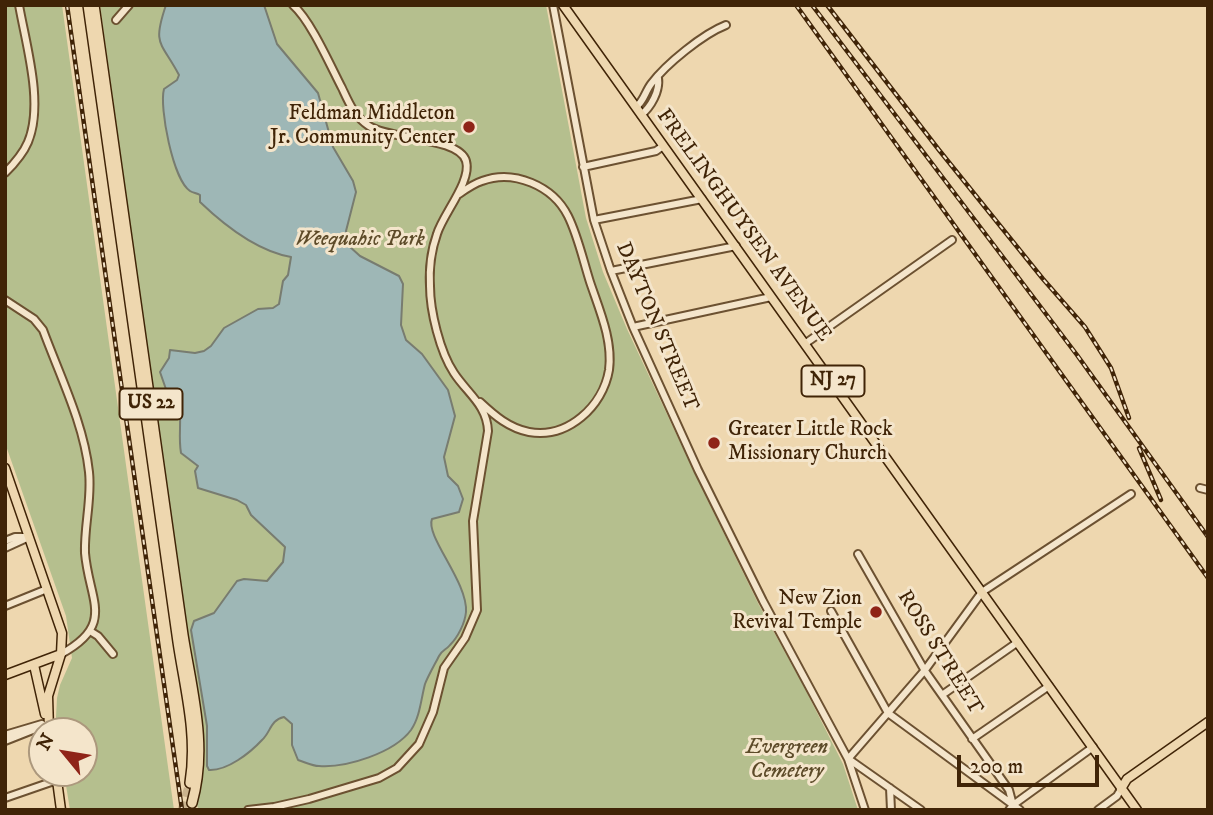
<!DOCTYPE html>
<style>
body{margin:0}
#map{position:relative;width:1213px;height:815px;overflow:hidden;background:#eed7af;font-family:"IM FELL DW Pica",serif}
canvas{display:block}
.frame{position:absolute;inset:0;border:7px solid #402407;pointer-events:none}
.north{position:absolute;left:28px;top:717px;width:70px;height:70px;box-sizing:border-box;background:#f4e5cb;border:2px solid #ac987d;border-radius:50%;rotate:300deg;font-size:19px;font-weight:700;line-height:28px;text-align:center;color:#402407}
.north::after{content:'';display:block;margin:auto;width:24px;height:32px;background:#8f2418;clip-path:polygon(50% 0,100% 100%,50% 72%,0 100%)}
.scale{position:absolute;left:957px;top:755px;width:142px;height:32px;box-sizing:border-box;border:4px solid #402407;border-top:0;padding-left:9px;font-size:21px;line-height:24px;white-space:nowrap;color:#402407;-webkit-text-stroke:5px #f4e5cb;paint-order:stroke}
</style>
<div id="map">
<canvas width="1213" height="815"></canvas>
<div class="frame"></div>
<div class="north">N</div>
<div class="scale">200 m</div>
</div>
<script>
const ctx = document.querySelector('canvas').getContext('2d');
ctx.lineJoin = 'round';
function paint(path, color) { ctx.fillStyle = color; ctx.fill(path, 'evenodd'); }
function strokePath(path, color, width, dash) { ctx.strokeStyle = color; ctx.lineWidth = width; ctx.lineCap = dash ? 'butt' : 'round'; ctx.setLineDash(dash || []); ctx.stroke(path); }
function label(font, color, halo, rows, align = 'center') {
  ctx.font = font + ' "IM FELL DW Pica",serif'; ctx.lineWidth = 6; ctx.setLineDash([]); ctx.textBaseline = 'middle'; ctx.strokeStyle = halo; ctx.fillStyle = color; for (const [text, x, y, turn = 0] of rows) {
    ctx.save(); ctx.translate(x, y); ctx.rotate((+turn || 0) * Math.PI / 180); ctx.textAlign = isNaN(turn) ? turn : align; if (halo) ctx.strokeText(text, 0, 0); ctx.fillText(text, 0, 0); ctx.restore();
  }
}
paint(new Path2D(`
 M5,5H62L174,810H70L64,773H84V731H58L56,717L57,698L60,685L72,658L66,616L5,443Z
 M100,5H546L586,218L603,272L627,329L703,491L759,605L802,683L843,764L858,810H200L196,805L203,758L204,741L187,638Z`), '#b5bf8e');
const water = new Path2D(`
 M166,5H264L277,44L318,93L333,147L353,181L356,192L346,231L349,246L360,256L399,276L403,284L401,325L406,340L422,354L448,390L455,416L444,457L448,476L458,486L463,499L459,512L432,519C425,536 468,582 466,612C465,623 458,637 450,645C446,650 442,650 439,656C435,664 428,676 425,684C421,699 420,717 411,730C394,753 346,768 319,766C312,766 305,762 298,760L292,745V724L284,717C270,720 271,732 262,740C250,753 227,771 209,770L207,766V726L191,630L194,621L214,613L237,581L244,579L267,581L283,562L285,547L251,515L246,505L237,500L198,488L195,471L198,466L181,453C178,436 182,421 179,405L168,395L160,372L169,358L170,350L195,353L204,351L211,346L224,328L258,309L273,308L279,304L283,281L288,275L291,257C257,251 224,225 200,202V195C197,193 193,193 190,191C173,180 159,107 164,89L177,80L179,75C161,41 152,46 166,5Z`);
paint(water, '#9eb7b6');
strokePath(water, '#787c70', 2);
strokePath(new Path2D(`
 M182,810L190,783`), '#cbb38d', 9, [9, 4.5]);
const minor = new Path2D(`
 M553,5L594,220L611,271L633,327L698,470L763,601L848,759L865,810
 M116,20L129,5
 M636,107C644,101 645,92 651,84C666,64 703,34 726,25
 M641,115C651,107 660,91 658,78
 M583,167L656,151L663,146
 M5,173C14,164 23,154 28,142C44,104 26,45 19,5
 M459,194C466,189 473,184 482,181C514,169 553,186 568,216C578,236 583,260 590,282C599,309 613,340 609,370C603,406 568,439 529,432C509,428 495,416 480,402
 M594,220L702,199
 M611,271L736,246
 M5,300L34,319L43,330C60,376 84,424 89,472C92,499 84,526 85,553C89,601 116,624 61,654
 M633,327L771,297
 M806,343L952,240
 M1200,488L1208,490
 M5,541L15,537H29L5,548
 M858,554L925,671L1009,790L1013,805
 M5,606L47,589
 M831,611L888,713L1020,810
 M90,631L98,636L113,654
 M942,695L1018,642
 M5,735L42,724
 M972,739L1049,686
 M5,741L48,724
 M848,759L925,670L982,592L1131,494
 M850,760L921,810
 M890,788L891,810
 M5,798L57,780
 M248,810L274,807L309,799L379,778L397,768L419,744L433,712L444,668L465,638L477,610L473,521L488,431C487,405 467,393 454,373C440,352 430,311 430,286C429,269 431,251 437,234C443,214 472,181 466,161C459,137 390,140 369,126C354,116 349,103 342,88C330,65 311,21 293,5
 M1009,810L1013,805L1093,747
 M1098,810L1117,796L1121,789`);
const major = new Path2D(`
 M563,5L1137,810
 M5,468L62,633L61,654L48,696L49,731
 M34,665L45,714
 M5,675L61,654
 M56,773L61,810
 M1121,789L1127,779L1208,722`);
const highway = new Path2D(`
 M88,5L178,642C185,689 198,735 190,783
 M94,5L183,635C192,692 208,746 192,803`);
strokePath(minor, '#6c5131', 10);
strokePath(major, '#402407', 11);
strokePath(highway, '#402407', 12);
strokePath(minor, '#f4e5cb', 6);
strokePath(major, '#eed7af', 8);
strokePath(highway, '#eed7af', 9);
const rail = new Path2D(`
 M67,5L182,810
 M796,5L1208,578
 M812,5L1077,355L1208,537
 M827,5L939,150L1043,279L1085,327L1111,368L1129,418
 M1139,448L1161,500`);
strokePath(rail, '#402407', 4.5);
strokePath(rail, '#f4e5cb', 2, [5]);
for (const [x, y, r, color] of [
 [469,127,7,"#8f2418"],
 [714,443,7,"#8f2418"],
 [876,612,7,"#8f2418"]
]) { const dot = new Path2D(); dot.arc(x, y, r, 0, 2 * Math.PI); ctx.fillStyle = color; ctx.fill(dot); strokePath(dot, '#f4e5cb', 2.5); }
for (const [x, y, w] of [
 [833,381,63],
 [151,404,63]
]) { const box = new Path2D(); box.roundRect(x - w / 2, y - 15.5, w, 31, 5); ctx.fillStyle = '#f4e5cb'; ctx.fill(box); strokePath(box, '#402407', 2); }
label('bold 19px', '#402407', null, [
 ["NJ 27",833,381],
 ["US 22",151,404]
]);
label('21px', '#402407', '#f4e5cb', [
 ["Feldman Middleton",455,115],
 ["Jr. Community Center",455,139],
 ["Greater Little Rock",728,431,"left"],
 ["Missionary Church",728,455,"left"],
 ["New Zion",862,600],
 ["Revival Temple",862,624]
], 'right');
label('21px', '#402407', '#f4e5cb', [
 ["FRELINGHUYSEN AVENUE",743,226,54],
 ["DAYTON STREET",656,327,67],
 ["ROSS STREET",939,653,58]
]);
label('italic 21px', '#5d4b29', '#f4e5cb', [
 ["Weequahic Park",360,241],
 ["Evergreen",787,749],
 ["Cemetery",787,773]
]);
</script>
